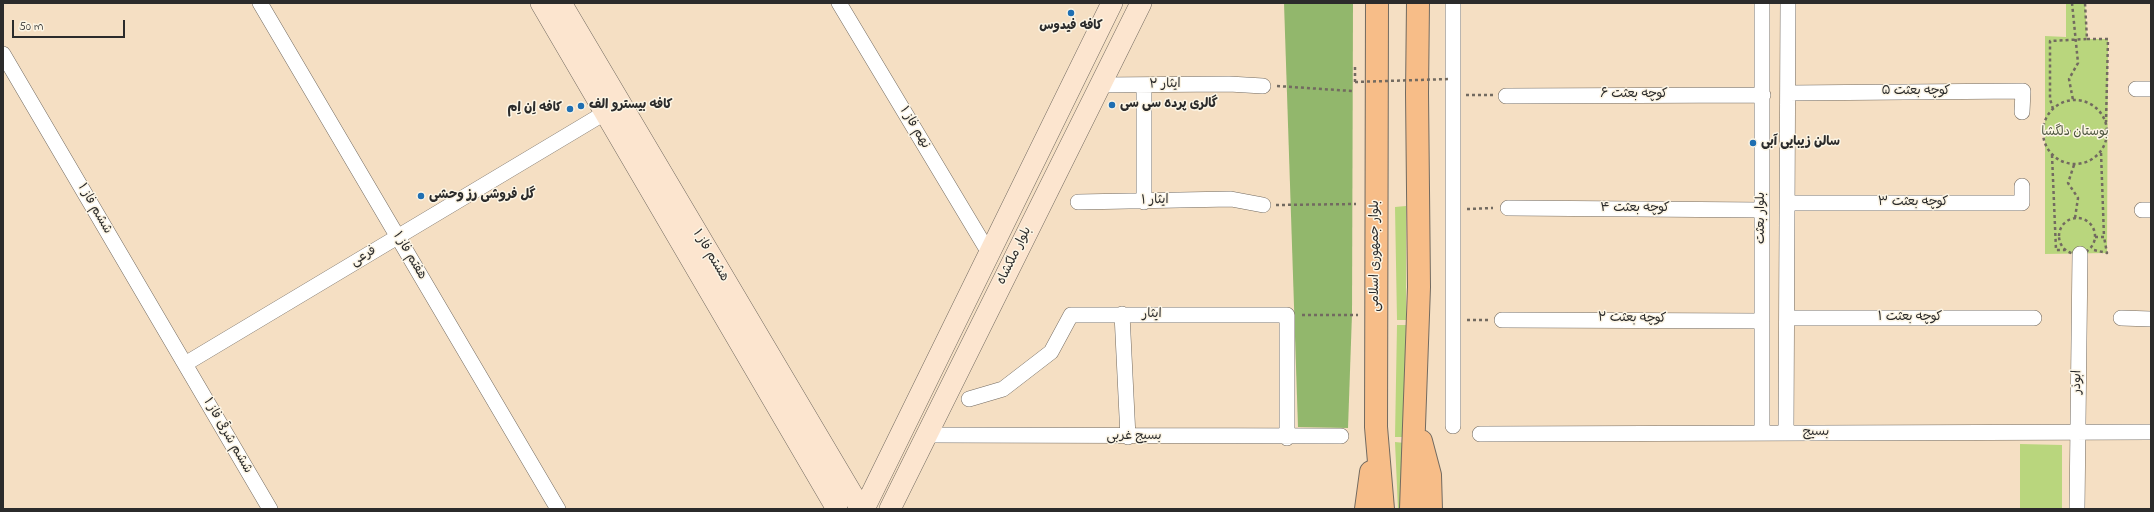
<!DOCTYPE html>
<meta charset="utf-8">
<style>
body{margin:0}
#map{position:relative;width:2154px;height:512px;overflow:hidden;background:#f5dfc3;font-family:"Indie Flower",sans-serif}
canvas{display:block}
.frame{position:absolute;inset:0;border:4px solid #2b2b2b;pointer-events:none}
.scale{position:absolute;left:12px;top:20px;width:113px;height:18px;box-sizing:border-box;border:2px solid #2b2b2b;border-top:0;padding-left:5px;font-size:12px;line-height:14px;white-space:nowrap;color:#2b2b2b;-webkit-text-stroke:3px #fcf5e5;paint-order:stroke}
</style>
<div id="map">
<canvas width="2154" height="512"></canvas>
<div class="frame"></div>
<div class="scale">50 m</div>
</div>
<script>
const ctx = document.querySelector('canvas').getContext('2d');
ctx.lineJoin = 'round';
function paint(path, color) { ctx.fillStyle = color; ctx.fill(path, 'evenodd'); }
function strokePath(path, color, width, dash) { ctx.strokeStyle = color; ctx.lineWidth = width; ctx.lineCap = dash ? 'butt' : 'round'; ctx.setLineDash(dash || []); ctx.stroke(path); }
function label(font, color, halo, rows, align = 'center') {
  ctx.font = font + ' "Indie Flower","Playpen Sans Arabic",sans-serif'; ctx.lineWidth = 3; ctx.setLineDash([]); ctx.textBaseline = 'middle'; ctx.strokeStyle = halo; ctx.fillStyle = color; for (const [text, x, y, turn = 0] of rows) {
    ctx.save(); ctx.translate(x, y); ctx.rotate((+turn || 0) * Math.PI / 180); ctx.textAlign = isNaN(turn) ? turn : align; if (halo) ctx.strokeText(text, 0, 0); ctx.fillText(text, 0, 0); ctx.restore();
  }
}
paint(new Path2D(`
 M2066,3H2085L2087,39H2108L2107,253L2045,254V36L2066,37Z
 M1406,206V320H1397L1395,207Z
 M1397,325H1406L1404,437H1395Z
 M1395,442L1405,443L1403,509H1398Z
 M2020,444L2062,445V509H2020Z`), '#b9d67d');
paint(new Path2D(`
 M1284,3H1353L1352,314L1348,428L1298,427Z`), '#92b76c');
const street = new Path2D(`
 M260,3L558,509
 M839,3L989,253
 M1453,3V426
 M3,54L270,509
 M1100,85L1229,84L1263,86
 M1144,85V202
 M2136,89H2151
 M1788,93L2023,91L2022,112
 M1506,96L1763,95
 M1078,202L1231,199L1263,205
 M1788,203H2022V186
 M1508,208L1762,210
 M2142,210H2151
 M1122,314L1128,437
 M1787,318H2034
 M2121,318L2151,319
 M1502,320L1762,321
 M185,364L613,108
 M969,399L1003,389L1051,352L1071,315H1287V438
 M1762,433V3
 M1786,433L1788,3
 M1480,434L2151,432
 M927,435L1341,436
 M2077,509L2080,254`);
const secondary = new Path2D(`
 M541,3L837,509
 M561,3L861,509
 M864,509L1112,3
 M890,509L1141,3`);
const primary = new Path2D(`
 M1377,3L1376,427L1383,509
 M1421,441L1430,475L1431,509
 M1366,509L1371,472
 M1411,509L1419,287L1417,93L1418,3`);
strokePath(street, '#726a60', 16);
strokePath(secondary, '#726a60', 22);
strokePath(primary, '#726a60', 24);
strokePath(new Path2D(`
 M2072,3L2078,63L2069,79L2073,100
 M2087,39H2108L2106,122
 M1355,82V67
 M1277,86L1352,91
 M1466,95H1493
 M2043 132a32 32 0 1 1 64 0a32 32 0 1 1-64 0Z
 M2053,109L2050,99V41L2087,39L2085,3
 M2044,132L2107,131
 M2052,155L2056,250H2065
 M2074,165L2068,183L2078,198L2075,218
 M1276,205L1356,204
 M1467,209L1493,208
 M2059 236a18 18 0 1 1 36 0a18 18 0 1 1-36 0Z
 M2095,237H2104L2101,152
 M2094,250L2107,253L2104,237
 M1302,315H1358
 M1467,320H1488`), '#726a60', 2.5, [3, 3]);
strokePath(street, '#fff', 15);
strokePath(secondary, '#fce5cf', 21);
strokePath(primary, '#f7bd88', 22);
strokePath(new Path2D(`
 M1355,82L1449,79`), '#726a60', 2.5, [3, 3]);
for (const [x, y, r, color] of [
 [1071,13,4,"#1f6fb2"],
 [1112,105,4,"#1f6fb2"],
 [581,106,4,"#1f6fb2"],
 [570,109,4,"#1f6fb2"],
 [1753,143,4,"#1f6fb2"],
 [421,196,4,"#1f6fb2"]
]) { const dot = new Path2D(); dot.arc(x, y, r, 0, 2 * Math.PI); ctx.fillStyle = color; ctx.fill(dot); strokePath(dot, '#fcf5e5', 1.5); }
label('bold 13px', '#2b2b2b', '#fcf5e5', [
 ["كافه فيدوس",1071,27,"center"],
 ["گالری پرده سی سی",1120,105],
 ["کافه بیسترو الف",589,106],
 ["کافه اِن اِم",562,109,"right"],
 ["سالن زیبایی آبی",1761,143],
 ["گل فروشی رز وحشی",429,196]
], 'left');
label('13px', '#2b2b2b', '#fcf5e5', [
 ["ایثار ۲",1165,85,-1],
 ["کوچه بعثت ۵",1916,92],
 ["کوچه بعثت ۶",1634,95],
 ["نهم فاز ۱",914,128,59],
 ["ایثار ۱",1155,201,-1],
 ["کوچه بعثت ۳",1913,203],
 ["ششم فاز ۱",94,209,60],
 ["کوچه بعثت ۴",1635,209],
 ["بلوار بعثت",1762,218,-90],
 ["هفتم فاز ۱",409,256,59],
 ["هشتم فاز ۱",710,256,59],
 ["بلوار ملکشاه",1015,256,-64],
 ["بلوار جمهوری اسلامی",1376,256,-90],
 ["فرعی",364,257,-31],
 ["ایثار",1152,315],
 ["کوچه بعثت ۱",1910,318],
 ["کوچه بعثت ۲",1632,319,1],
 ["ابوذر",2078,382,-89],
 ["بسیج",1816,433],
 ["ششم شرقی فاز ۱",227,436,60],
 ["بسیج غربی",1134,437]
]);
label('13px', '#4e5640', '#fcf5e5', [
 ["بوستان دلگشا",2075,133]
]);
</script>
